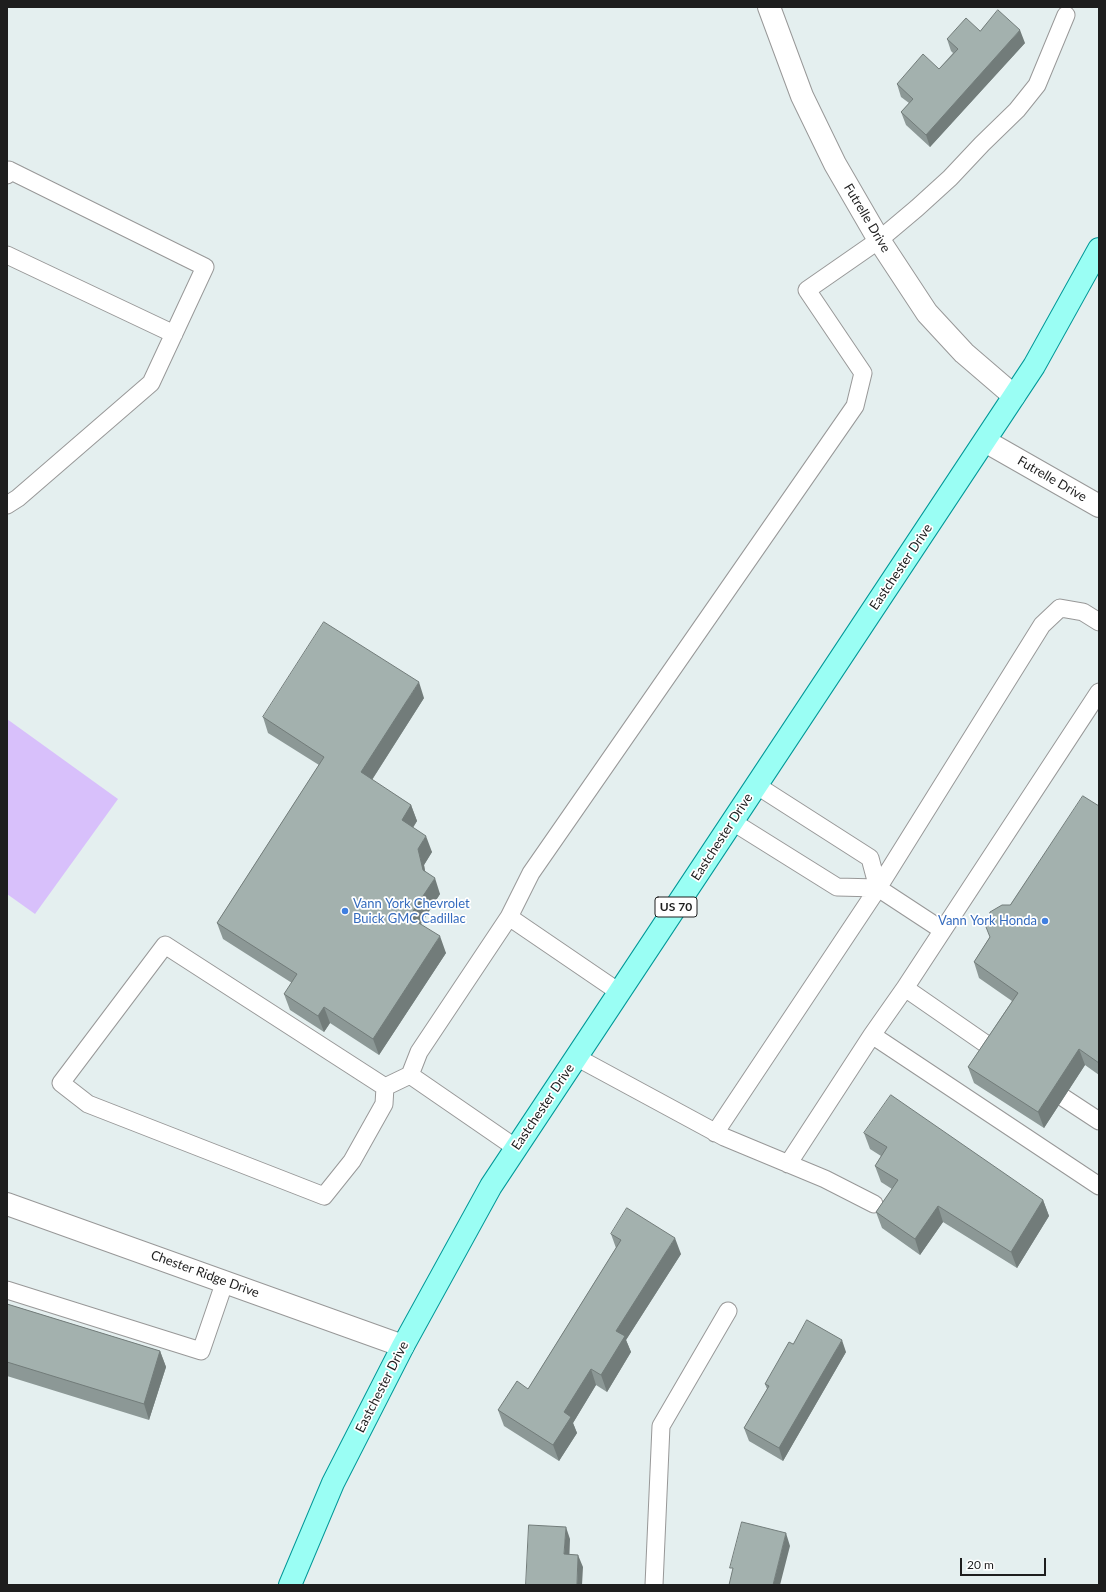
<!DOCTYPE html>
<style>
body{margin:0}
#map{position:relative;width:1106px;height:1592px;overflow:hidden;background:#e4efef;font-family:Lato,sans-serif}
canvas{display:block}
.frame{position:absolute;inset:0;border:8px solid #1e1e1e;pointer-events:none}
.scale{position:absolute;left:960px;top:1558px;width:86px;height:18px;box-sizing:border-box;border:2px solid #1e1e1e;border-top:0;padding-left:5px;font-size:12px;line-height:14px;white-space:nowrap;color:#1e1e1e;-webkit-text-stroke:3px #fff;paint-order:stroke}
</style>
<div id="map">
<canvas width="1106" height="1592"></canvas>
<div class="frame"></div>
<div class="scale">20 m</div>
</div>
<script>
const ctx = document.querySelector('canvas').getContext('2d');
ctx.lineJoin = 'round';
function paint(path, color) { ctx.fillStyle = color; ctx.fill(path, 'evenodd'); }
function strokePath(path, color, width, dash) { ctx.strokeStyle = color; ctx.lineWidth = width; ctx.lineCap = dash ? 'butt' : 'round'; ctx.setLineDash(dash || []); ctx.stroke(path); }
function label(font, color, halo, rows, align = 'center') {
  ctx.font = font + ' Lato,sans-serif'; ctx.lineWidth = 3.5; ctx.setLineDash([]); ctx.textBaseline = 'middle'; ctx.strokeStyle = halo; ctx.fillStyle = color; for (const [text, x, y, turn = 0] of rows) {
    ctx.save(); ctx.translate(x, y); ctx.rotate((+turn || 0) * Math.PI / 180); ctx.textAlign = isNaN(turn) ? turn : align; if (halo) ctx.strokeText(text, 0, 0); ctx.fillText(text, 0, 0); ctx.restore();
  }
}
paint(new Path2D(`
 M7,719L118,799L35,914L7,894Z`), '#d8c0fb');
const lane = new Path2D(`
 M7,175L9,170L205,267L151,383L18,498L7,505
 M7,255L174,334
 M733,822L837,887L878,888L870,858L756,785
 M878,888L942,930
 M509,917L531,873L855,406L863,373L807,290L879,240L917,208L950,178L982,144L1017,110L1037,85L1066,15
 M905,988L996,1051
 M872,1035L1099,1186
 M576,1057L724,1137L825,1179L874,1204
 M385,1087L384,1104L352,1161L324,1196L88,1104L61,1083L165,945L385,1087L410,1075
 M1064,1098L1099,1121
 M715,1133L878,888L1042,625L1060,608L1083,612L1099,622
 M516,1148L410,1075L419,1052L509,917L619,992
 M788,1164L872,1035L905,988L1099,692
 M7,1290L201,1351L225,1281
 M654,1585L661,1426L728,1311`);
const street = new Path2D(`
 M769,7L802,96L835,164L879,240L927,313L964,353L1014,396
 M985,441L1099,506
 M7,1204L403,1346`);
const primary = new Path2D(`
 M290,1585L333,1483L403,1346L491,1186L1034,366L1099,249`);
strokePath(lane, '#989898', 19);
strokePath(street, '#989898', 24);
strokePath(primary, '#009898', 24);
strokePath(lane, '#fff', 17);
strokePath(street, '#fff', 22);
strokePath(primary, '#9afef4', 22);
paint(new Path2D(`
 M980,31L1025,43L930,147L906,125L901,112L909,103L901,97L897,84L939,69L953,53L951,51L947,39Z
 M424,698L372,780L411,805L417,821L413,828L432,852L424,865L425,872L440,894L421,924L446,953L379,1055L330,1023L324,1032L290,1010L284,994L292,983L223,939L217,923L319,765L268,733L263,717Z
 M1099,806V1075L1085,1065L1044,1128L974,1083L968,1067L1012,1001L979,978L974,962L1010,905Z
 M864,1133L1043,1200L1049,1216L1017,1268L943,1222L920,1255L882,1228L876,1212L892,1189L881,1182L875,1166L881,1156L870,1149Z
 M611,1234L681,1254L626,1340L631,1352L607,1392L596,1385L573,1423L577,1433L559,1461L504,1426L498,1410L528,1389L616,1248Z
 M7,1304L160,1351L166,1367L149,1420L7,1376Z
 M793,1344L846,1352L783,1461L749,1441L744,1428L767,1389L765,1384Z`), '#8c9896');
paint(new Path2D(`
 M1020,30L1025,43L930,147L926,135Z
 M419,682L424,698L366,789L361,772Z
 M411,805L417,821L407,836L402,820Z
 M426,836L432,852L424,865L428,886L423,870L418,849Z
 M435,878L440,894L415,933L409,917Z
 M440,936L446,953L379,1055L373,1039Z
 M324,1007L330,1023L324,1032L318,1016Z
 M1079,1049L1085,1065L1044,1128L1038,1112Z
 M1043,1200L1049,1216L1017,1268L1011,1252Z
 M938,1206L943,1222L920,1255L915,1239Z
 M675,1238L681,1254L626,1340L631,1352L607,1392L601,1375L616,1331Z
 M842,1340L846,1352L783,1461L779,1448Z
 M160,1351L166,1367L149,1420L144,1404Z
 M591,1369L596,1385L573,1423L577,1433L559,1461L553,1445L564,1412Z
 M566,1527L570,1539L569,1566L564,1554Z
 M786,1533L790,1546L780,1585H773Z
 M578,1555L583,1567L582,1585H577Z`), '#727c7a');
const building = new Path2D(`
 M998,10L1020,30L926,135L901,112L913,99L897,84L923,54L939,69L958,49L947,39L966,18L980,31Z
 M324,622L419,682L361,772L411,805L402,820L426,836L418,849L423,870L435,878L409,917L440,936L373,1039L324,1007L318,1016L284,994L297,974L217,923L324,757L263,717Z
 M1083,796L1099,806V1063L1079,1049L1038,1112L968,1067L1018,993L974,962L990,937L986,927L990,912L1002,905H1010Z
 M891,1095L1043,1200L1011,1252L938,1206L915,1239L876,1212L898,1180L875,1166L887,1147L864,1133Z
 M627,1208L675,1238L616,1331L625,1336L601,1375L591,1369L564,1412L571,1417L553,1445L498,1410L517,1381L528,1389L621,1240L611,1234Z
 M7,1304L160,1351L144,1404L7,1362Z
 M807,1320L842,1340L779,1448L744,1428L769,1386L765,1384L789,1342L793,1344Z
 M742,1522L786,1533L773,1585H729L733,1568H730Z
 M529,1525L566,1527L564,1554L578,1555L577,1585H526Z`);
paint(building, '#a3b1ae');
strokePath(building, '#727c7a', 1);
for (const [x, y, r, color] of [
 [345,911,4,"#3f7fe0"],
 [1045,921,4,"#3f7fe0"]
]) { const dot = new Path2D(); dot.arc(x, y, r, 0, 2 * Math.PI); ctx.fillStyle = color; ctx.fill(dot); strokePath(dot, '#fff', 1.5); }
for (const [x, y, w] of [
 [676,907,42]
]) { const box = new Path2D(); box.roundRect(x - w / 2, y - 10, w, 20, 3); ctx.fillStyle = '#fff'; ctx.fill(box); strokePath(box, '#1e1e1e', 1); }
label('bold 12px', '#1e1e1e', null, [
 ["US 70",676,907]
]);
label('13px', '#1e1e1e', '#fff', [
 ["Futrelle Drive",867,218,59],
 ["Futrelle Drive",1052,479,30],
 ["Eastchester Drive",901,567,-56],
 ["Eastchester Drive",722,837,-57],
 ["Eastchester Drive",543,1107,-56],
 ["Chester Ridge Drive",205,1274,20],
 ["Eastchester Drive",382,1387,-63]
]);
label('13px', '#366cbe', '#fff', [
 ["Vann York Chevrolet",353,904],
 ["Buick GMC Cadillac",353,919],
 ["Vann York Honda",1037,921,"right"]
], 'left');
</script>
